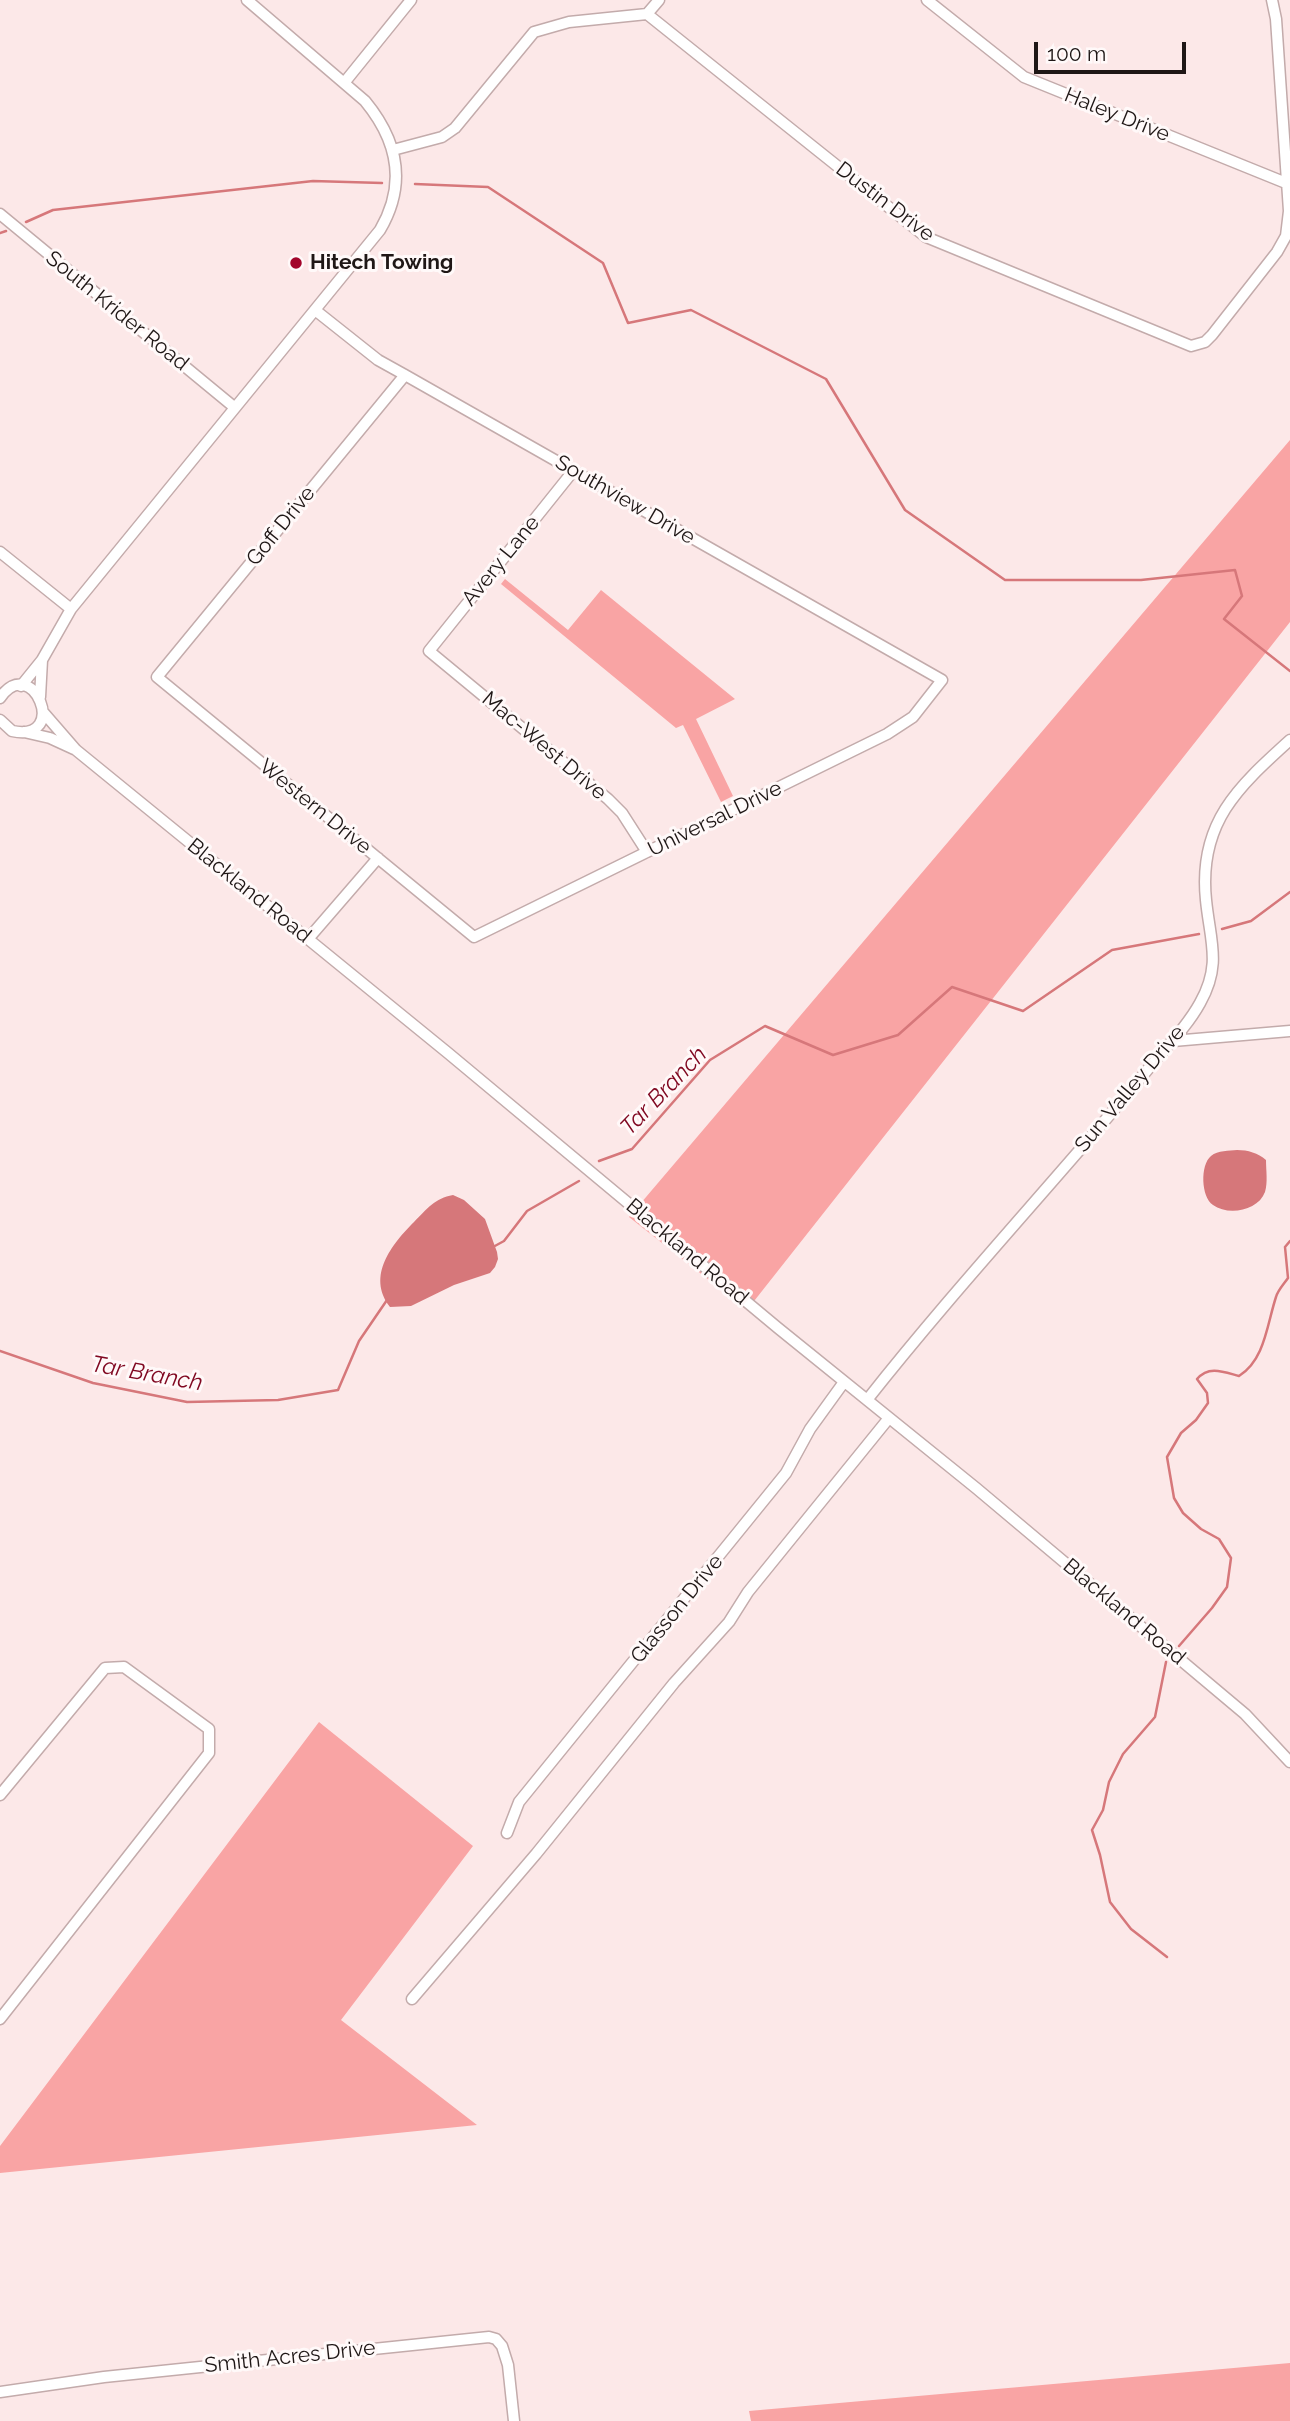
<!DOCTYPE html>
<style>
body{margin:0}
#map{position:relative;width:1290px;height:2421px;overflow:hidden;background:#fce8e8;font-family:Raleway,sans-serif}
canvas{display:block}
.scale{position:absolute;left:1034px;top:42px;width:152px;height:32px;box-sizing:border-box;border:4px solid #1f1716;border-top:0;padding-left:9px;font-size:21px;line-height:24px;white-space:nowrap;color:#1f1716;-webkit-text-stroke:5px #fff9f9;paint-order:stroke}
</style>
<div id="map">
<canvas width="1290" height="2421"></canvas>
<div class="scale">100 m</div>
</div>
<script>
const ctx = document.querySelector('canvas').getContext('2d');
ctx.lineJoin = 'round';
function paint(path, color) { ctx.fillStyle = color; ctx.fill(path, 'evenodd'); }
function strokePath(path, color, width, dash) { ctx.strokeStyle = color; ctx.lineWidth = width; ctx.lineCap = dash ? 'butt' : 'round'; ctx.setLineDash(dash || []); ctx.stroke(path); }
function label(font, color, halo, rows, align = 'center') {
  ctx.font = font + ' Raleway,sans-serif'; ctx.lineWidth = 6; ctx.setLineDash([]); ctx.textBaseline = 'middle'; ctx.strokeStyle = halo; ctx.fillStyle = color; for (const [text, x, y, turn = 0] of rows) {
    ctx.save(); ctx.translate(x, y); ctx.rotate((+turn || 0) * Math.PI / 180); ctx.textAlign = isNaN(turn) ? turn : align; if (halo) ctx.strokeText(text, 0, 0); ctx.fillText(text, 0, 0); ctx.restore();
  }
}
paint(new Path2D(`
 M1290,440V622L747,1310L629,1217Z
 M505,579L568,630L601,590L735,699L696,719L733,796L721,802L683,725L676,728L501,584Z
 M319,1722L473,1846L341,2020L477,2125L0,2173V2146Z
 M1290,2363V2421H751L749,2411Z`), '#f9a4a4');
paint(new Path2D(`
 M1237,1150C1248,1150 1258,1153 1266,1160C1266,1171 1268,1182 1265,1192C1258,1211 1228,1216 1213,1205C1201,1197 1200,1165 1211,1156C1218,1150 1229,1151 1237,1150Z
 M453,1195L464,1200L485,1219L497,1252L498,1259L495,1267L490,1273L454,1285L411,1306L390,1307C366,1276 392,1244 414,1222C427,1209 435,1198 453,1195Z`), '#d6777a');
strokePath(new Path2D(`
 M415,184L488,187L603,263L628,323L691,310L826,379L905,510L1005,580H1141L1235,570L1242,596L1224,619L1290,671
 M26,222L53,210L313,181L382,183
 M0,233L6,231
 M1222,929L1251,921L1290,892
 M599,1161L632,1149L710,1060L765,1026L833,1055L898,1035L952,987L1023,1011L1112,950L1199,934
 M493,1247L504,1241L527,1211L579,1181
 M0,1351L93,1383L187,1402L278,1400L338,1390L359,1341L387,1300
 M1179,1646L1212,1608L1227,1587L1231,1558L1219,1539L1201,1529L1183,1513L1174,1498L1167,1457L1181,1433L1196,1420L1208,1403L1207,1393L1197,1379C1209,1365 1224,1372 1239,1376C1265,1360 1267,1324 1276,1297C1278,1290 1284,1284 1288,1278L1285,1247L1290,1241
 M1166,1662L1155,1717L1123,1754L1109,1782L1103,1810L1092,1830L1100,1855L1110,1902L1131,1929L1167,1957`), '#d6777a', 2.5);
const minor = new Path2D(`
 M927,0L1024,77L1286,183
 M647,14L926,237L1191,346L1205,342L1212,335L1277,252L1286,236L1289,211L1276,19L1272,0
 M344,83L411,0
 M393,150L442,137L455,128L534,32L569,22L647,14L659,0
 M0,214L234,407
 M315,310L378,360L405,375L942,680L913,717L887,734L474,937L157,677L405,375
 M574,470L429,651L608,799L622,813L647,852
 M0,552L71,609
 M21,686L42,660L71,609L380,230C407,184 398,141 365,101L247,0
 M40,697L42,660
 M0,698C32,651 71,743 12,731L0,720
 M43,712L76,750L448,1053L778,1328L976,1488L1245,1714L1290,1762
 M24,732L50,738L74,749
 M308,939L378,858
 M1173,1041L1290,1031
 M867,1400C938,1310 1015,1225 1090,1138C1113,1111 1136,1084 1158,1057C1173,1040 1189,1023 1200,1003C1222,964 1210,941 1206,900C1198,823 1238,787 1290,740
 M0,1795L105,1668L124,1667L209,1729V1753L0,2019
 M507,1833L519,1802L786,1473L810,1429L844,1382
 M412,1999L536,1854L674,1683L729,1622L748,1592L889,1418
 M0,2392L104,2377L489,2337L496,2339L502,2346L508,2365L514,2421`);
strokePath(minor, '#c3abab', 13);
strokePath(minor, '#fff', 10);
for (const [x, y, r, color] of [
 [296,263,7,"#a3052b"]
]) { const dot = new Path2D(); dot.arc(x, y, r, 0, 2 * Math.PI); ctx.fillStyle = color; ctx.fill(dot); strokePath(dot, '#fff9f9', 2.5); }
label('21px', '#1f1716', '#fff9f9', [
 ["Haley Drive",1117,115,22],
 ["Dustin Drive",885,202,37],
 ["South Krider Road",117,311,39],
 ["Southview Drive",625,500,30],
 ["Goff Drive",281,526,-51],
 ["Avery Lane",501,561,-51],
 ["Mac-West Drive",544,746,40],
 ["Western Drive",315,807,39],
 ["Universal Drive",715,819,-26],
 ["Blackland Road",249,891,39],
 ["Sun Valley Drive",1130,1089,-50],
 ["Blackland Road",687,1252,40],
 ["Glasson Drive",677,1609,-51],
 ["Blackland Road",1124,1612,40],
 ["Smith Acres Drive",290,2357,-6]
]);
label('bold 21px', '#1f1716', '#fff9f9', [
 ["Hitech Towing",310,263]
], 'left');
label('italic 23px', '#810922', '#fff9f9', [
 ["Tar Branch",664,1091,-46],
 ["Tar Branch",147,1374,10]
]);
</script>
